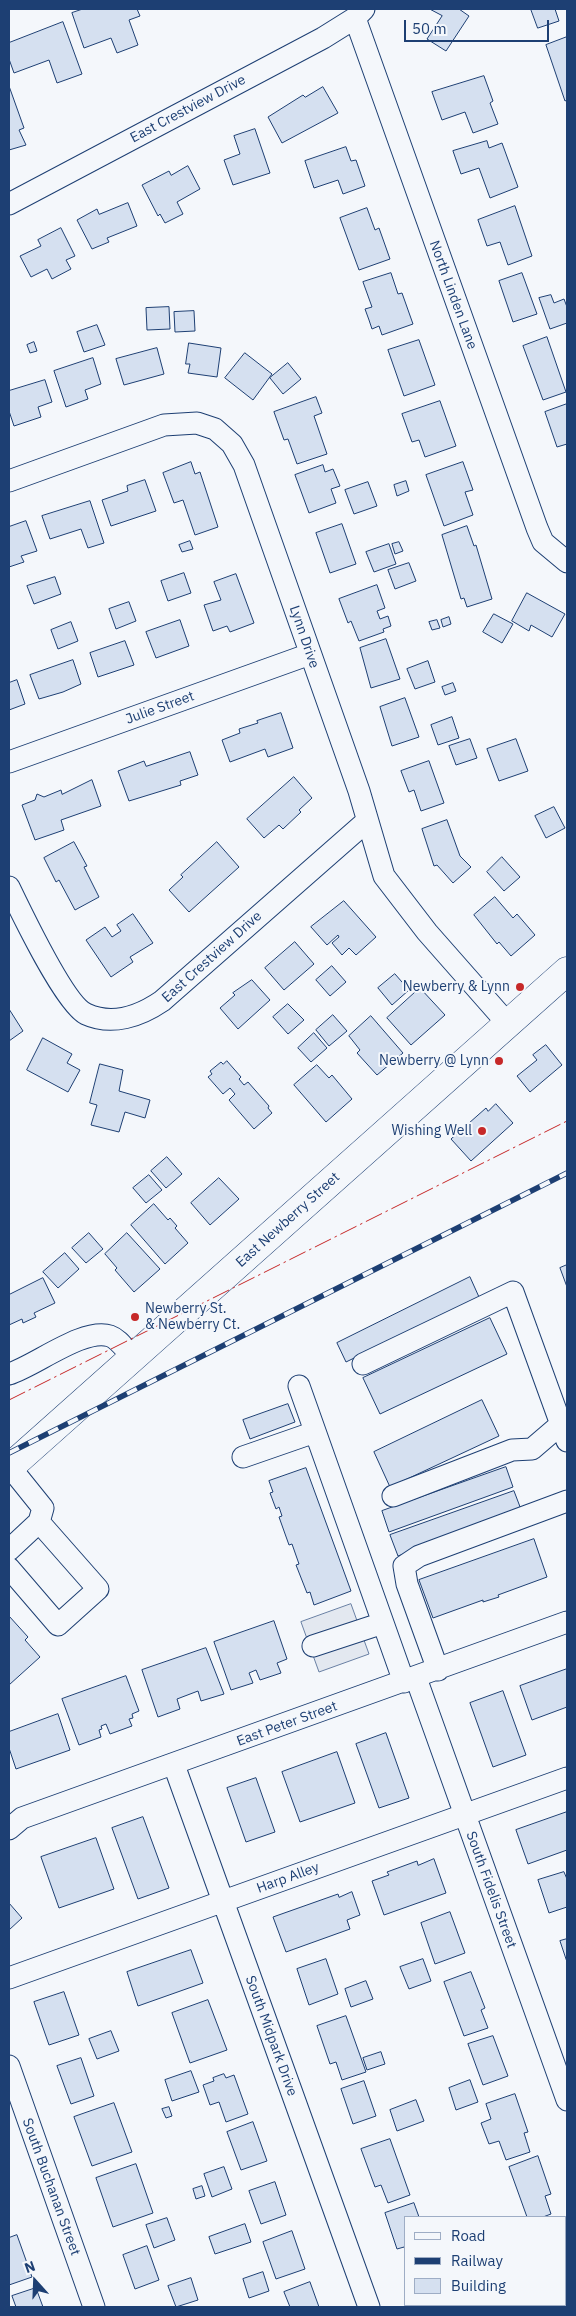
<!DOCTYPE html>
<style>
body{margin:0}
#map{position:relative;width:576px;height:2316px;overflow:hidden;background:#f4f7fb;font-family:"IBM Plex Sans",sans-serif}
canvas{display:block}
.frame{position:absolute;inset:0;border:10px solid #1d3f73;pointer-events:none}
.legend{position:absolute;left:404px;top:2216px;width:162px;height:90px;box-sizing:border-box;background:#f4f7fb;border:1px solid #9eadc5;margin:0;padding:6px 9px;list-style:none;font-size:15px;color:#1d3f73}
.legend li{display:flex;align-items:center;gap:10px;height:25px}
.legend b{width:25px;border:1px solid #9eadc5}
.north{position:absolute;left:10px;top:2256px;width:50px;height:50px;-webkit-text-stroke:4px #f4f7fb;paint-order:stroke;rotate:340deg;font-size:14px;font-weight:700;line-height:20px;text-align:center;color:#1d3f73}
.north::after{content:'';display:block;margin:auto;width:18px;height:22px;background:#1d3f73;clip-path:polygon(50% 0,100% 100%,50% 72%,0 100%)}
.scale{position:absolute;left:404px;top:20px;width:145px;height:22px;box-sizing:border-box;border:2px solid #1d3f73;border-top:0;padding-left:6px;font-size:15px;line-height:18px;white-space:nowrap;color:#1d3f73;-webkit-text-stroke:4px #f4f7fb;paint-order:stroke}
</style>
<div id="map">
<canvas width="576" height="2316"></canvas>
<div class="frame"></div>
<ul class="legend">
<li><b style="height:6px;background:#f4f7fb"></b>Road</li>
<li><b style="height:6px;background:#1d3f73"></b>Railway</li>
<li><b style="height:14px;background:#d5e0f0"></b>Building</li>
</ul>
<div class="north">N</div>
<div class="scale">50 m</div>
</div>
<script>
const ctx = document.querySelector('canvas').getContext('2d');
ctx.lineJoin = 'round';
function paint(path, color) { ctx.fillStyle = color; ctx.fill(path, 'evenodd'); }
function strokePath(path, color, width, dash) { ctx.strokeStyle = color; ctx.lineWidth = width; ctx.lineCap = dash ? 'butt' : 'round'; ctx.setLineDash(dash || []); ctx.stroke(path); }
function label(font, color, halo, rows, align = 'center') {
  ctx.font = font + ' "IBM Plex Sans",sans-serif'; ctx.lineWidth = 4; ctx.setLineDash([]); ctx.textBaseline = 'middle'; ctx.strokeStyle = halo; ctx.fillStyle = color; for (const [text, x, y, turn = 0] of rows) {
    ctx.save(); ctx.translate(x, y); ctx.rotate((+turn || 0) * Math.PI / 180); ctx.textAlign = isNaN(turn) ? turn : align; if (halo) ctx.strokeText(text, 0, 0); ctx.fillText(text, 0, 0); ctx.restore();
  }
}
const parking = new Path2D(`
 M351,1604L369,1654L319,1672L301,1622Z`);
paint(parking, '#e3e8f0');
strokePath(parking, '#687fa3', 1);
const building = new Path2D(`
 M83,9H137L140,16L129,20L138,45L117,53L111,38L84,48L72,13Z
 M430,9H459L469,16L446,51L427,39L442,16Z
 M531,9H555L559,21L538,28Z
 M63,22L82,74L57,83L49,60L14,73L9,59V43Z
 M567,37V100L565,101L546,45Z
 M484,76L493,101L490,103L498,124L473,133L465,112L442,120L432,92Z
 M9,86L24,128L19,130L26,145L9,150Z
 M323,87L338,113L282,143L268,117L303,95L305,97Z
 M255,129L270,173L233,185L224,160L240,154L234,136Z
 M487,141L489,148L502,143L518,187L490,198L479,168L461,174L453,151Z
 M346,147L351,161L356,160L365,186L343,194L338,180L314,188L305,161Z
 M188,166L200,189L177,202L183,214L165,223L160,214L158,216L142,185L169,171L171,175Z
 M128,203L137,226L107,238L109,242L92,249L77,220L97,209L99,214Z
 M515,206L532,256L508,265L500,242L487,246L478,220Z
 M367,208L375,230L379,228L390,259L359,270L340,218Z
 M61,228L75,256L66,260L71,269L52,279L47,269L31,277L20,256L41,246L38,240Z
 M391,273L398,294L402,293L413,324L382,335L379,326L372,329L369,320L365,309L372,307L363,282Z
 M522,273L537,314L513,322L499,281Z
 M551,295L554,303L564,299L567,307V323L550,329L539,298Z
 M169,307L170,329L147,330L146,308Z
 M194,311L195,331L175,332L174,312Z
 M97,325L105,345L84,352L77,332Z
 M547,337L566,392L543,400L523,346Z
 M419,340L435,385L404,396L388,350Z
 M34,342L37,351L30,353L27,345Z
 M189,343L221,348L217,377L188,373L190,364H186Z
 M157,348L164,374L124,385L116,359Z
 M245,353L272,374L253,400L225,378Z
 M93,358L101,384L85,390L88,399L66,407L54,371Z
 M288,363L301,379L283,394L270,378Z
 M45,380L52,402L38,407L41,417L14,426L9,411V391Z
 M316,397L322,413L314,416L327,454L297,464L288,439L284,440L274,412Z
 M440,401L456,446L425,457L419,440L412,442L402,414Z
 M567,404V444L557,447L545,412Z
 M191,462L195,474L200,472L218,527L195,535L183,500L174,503L163,473Z
 M463,462L473,490L465,492L473,515L444,526L426,475Z
 M323,465L325,472L333,469L340,486L331,489L336,503L309,513L295,475Z
 M145,480L156,511L111,526L102,500L128,491L127,486Z
 M406,481L409,491L397,496L394,485Z
 M368,482L377,506L354,514L345,490Z
 M90,501L104,543L88,548L81,529L50,539L42,516Z
 M26,521L37,551L21,556L24,562L9,567V527Z
 M342,524L356,564L330,573L316,533Z
 M467,526L474,546L476,545L492,599L467,607L464,598L461,599L442,535Z
 M190,541L193,549L182,552L179,545Z
 M399,542L403,551L395,554L392,544Z
 M389,544L396,564L374,572L366,552Z
 M409,563L416,581L395,589L388,570Z
 M184,573L191,593L168,601L161,581Z
 M236,574L254,623L230,632L227,626L213,631L204,605L221,600L214,582Z
 M55,577L61,594L34,604L27,586Z
 M377,585L385,608L377,611L380,619L388,616L391,626L383,629L384,632L359,641L351,621L348,623L339,599Z
 M527,593L565,614L552,637L531,625L529,631L512,621Z
 M129,602L136,621L116,629L109,609Z
 M494,614L513,624L502,643L483,632Z
 M449,617L451,624L443,627L441,620Z
 M180,620L189,646L156,658L146,632Z
 M437,620L440,628L432,630L429,622Z
 M71,622L78,641L58,649L51,630Z
 M386,639L400,679L371,688L360,648Z
 M125,641L134,665L98,677L90,653Z
 M73,660L81,684L63,692L39,699L30,675Z
 M428,661L435,682L415,689L407,669Z
 M17,680L25,704L9,710V683Z
 M453,683L456,691L445,695L442,687Z
 M405,698L419,737L392,746L380,707Z
 M281,713L293,748L268,757L265,749L230,762L222,740L240,733L239,729L258,723L257,721Z
 M452,717L459,738L438,745L431,725Z
 M470,739L477,758L456,765L449,746Z
 M516,739L528,771L499,781L487,749Z
 M190,752L198,775L180,781L181,785L129,801L118,771L144,761L146,766Z
 M429,761L444,803L421,811L414,790L409,792L401,771Z
 M294,777L312,798L299,810L301,812L283,829L279,825L264,838L247,819Z
 M92,780L101,806L61,820L64,830L35,840L22,805L35,800L37,794L44,797L61,790L62,794Z
 M554,807L565,828L546,838L535,816Z
 M447,820L460,856L471,867L453,883L437,865L434,866L422,829Z
 M74,842L87,866L84,867L99,897L75,910L59,880L56,882L44,858Z
 M217,842L239,867L189,912L169,890L183,877L181,875Z
 M502,857L520,877L504,891L487,872Z
 M495,897L513,918L517,914L535,935L511,956L499,942L497,944L474,915Z
 M344,901L376,937L356,955L349,948L342,955L332,943L339,937L338,935L327,945L311,927Z
 M133,914L153,943L130,957L133,962L111,977L86,940L105,927L112,937L121,931L117,925Z
 M295,942L314,964L284,990L265,968Z
 M332,966L346,982L330,996L316,980Z
 M395,974L409,990L392,1005L378,988Z
 M252,980L270,1000L238,1029L220,1008L235,995L233,993Z
 M420,988L445,1015L411,1045L387,1018Z
 M288,1004L304,1020L288,1034L273,1017Z
 M9,1009L23,1031L9,1041Z
 M333,1015L347,1031L329,1046L316,1030Z
 M371,1016L403,1053L377,1075L357,1053L360,1050L349,1036Z
 M314,1033L327,1048L311,1062L298,1048Z
 M43,1038L72,1054L67,1063L80,1070L68,1092L27,1070Z
 M546,1045L562,1065L530,1092L517,1076L537,1060L533,1055Z
 M227,1061L241,1077L239,1079L244,1085L248,1082L269,1106L268,1108L272,1113L254,1129L229,1100L235,1094L230,1088L223,1094L208,1077L212,1074L210,1071L221,1062L223,1064Z
 M100,1064L123,1070L119,1091L150,1100L145,1118L125,1112L119,1132L91,1125L97,1105L90,1103Z
 M317,1065L329,1078L332,1075L352,1099L326,1122L294,1085Z
 M496,1104L513,1123L471,1161L451,1139L486,1108L488,1111Z
 M167,1157L182,1174L166,1188L151,1171Z
 M149,1175L162,1190L146,1203L133,1188Z
 M219,1178L239,1199L210,1225L191,1203Z
 M154,1204L168,1220L170,1218L177,1226L175,1228L188,1243L165,1264L131,1225Z
 M89,1233L103,1249L86,1263L72,1248Z
 M127,1233L160,1269L134,1292L115,1270L117,1268L105,1254Z
 M65,1253L79,1269L58,1288L43,1272Z
 M567,1265V1287L560,1268Z
 M470,1277L479,1297L346,1362L337,1343Z
 M43,1278L55,1303L34,1313L36,1317L23,1323L22,1319L9,1325V1295Z
 M490,1318L507,1354L380,1414L363,1378Z
 M482,1400L499,1436L390,1487L374,1452Z
 M288,1404L295,1422L250,1439L243,1420Z
 M506,1467L513,1487L389,1532L382,1511Z
 M306,1468L351,1591L314,1605L310,1592L307,1593L296,1565L299,1564L292,1544L289,1545L279,1517L282,1516L279,1507L276,1509L270,1493L273,1492L269,1481Z
 M514,1491L522,1512L398,1556L390,1535Z
 M534,1539L547,1577L498,1595L499,1597L483,1602V1600L433,1618L419,1580Z
 M9,1616L28,1637L25,1640L40,1657L9,1685Z
 M274,1621L287,1659L277,1663L281,1673L260,1680L256,1670L249,1673L253,1683L231,1690L214,1642Z
 M206,1648L224,1694L201,1701L198,1691L177,1699L180,1709L158,1717L142,1670Z
 M567,1669V1707L532,1720L520,1686Z
 M126,1676L139,1711L132,1714L133,1718L129,1719L132,1726L110,1734L106,1724L101,1726L102,1729L99,1730L101,1737L79,1745L62,1699Z
 M503,1691L526,1755L493,1767L470,1703Z
 M58,1714L70,1750L16,1769L9,1748V1732Z
 M386,1733L409,1798L379,1808L356,1744Z
 M337,1752L355,1803L300,1822L282,1772Z
 M256,1778L275,1832L246,1842L227,1788Z
 M567,1812V1850L528,1864L516,1830Z
 M143,1817L169,1888L138,1899L112,1828Z
 M96,1838L114,1889L59,1908L41,1857Z
 M434,1859L446,1893L384,1915L372,1881L389,1875L387,1872L417,1861L418,1865Z
 M564,1872L567,1879V1907L549,1913L538,1880Z
 M352,1892L360,1915L347,1920L350,1929L286,1952L273,1917L338,1894L339,1897Z
 M9,1903L22,1918L9,1930Z
 M450,1912L465,1953L435,1964L421,1923Z
 M567,1939V1962L560,1941Z
 M191,1950L203,1983L138,2006L127,1972Z
 M326,1959L338,1994L309,2005L297,1969Z
 M423,1959L431,1981L409,1989L400,1967Z
 M471,1972L485,2008L481,2010L488,2028L464,2036L444,1982Z
 M366,1981L373,1999L351,2007L345,1989Z
 M64,1992L79,2035L49,2045L34,2002Z
 M208,2000L227,2050L190,2063L172,2013Z
 M346,2016L366,2072L342,2080L336,2062L330,2064L317,2026Z
 M111,2031L119,2051L97,2059L89,2039Z
 M493,2036L508,2076L483,2085L468,2044Z
 M381,2052L385,2064L367,2070L363,2058Z
 M81,2058L94,2096L71,2104L57,2066Z
 M191,2071L199,2092L172,2101L165,2080Z
 M224,2074L226,2078L234,2075L248,2114L226,2122L219,2102L210,2105L203,2085L214,2081L213,2078Z
 M470,2080L478,2102L456,2110L449,2088Z
 M364,2081L376,2116L353,2124L341,2089Z
 M515,2094L528,2132L524,2133L530,2152L506,2160L499,2141L489,2144L481,2123L491,2119L486,2104Z
 M416,2100L424,2121L397,2131L390,2110Z
 M114,2103L132,2152L92,2166L74,2117Z
 M169,2107L172,2116L166,2118L162,2109Z
 M253,2122L267,2161L241,2170L227,2132Z
 M390,2139L410,2195L388,2203L381,2185L375,2187L361,2149Z
 M538,2156L551,2194L545,2196L551,2214L543,2217H527L509,2167Z
 M136,2164L153,2213L113,2227L96,2178Z
 M224,2167L232,2189L212,2197L204,2174Z
 M275,2182L286,2215L261,2224L249,2191Z
 M202,2186L205,2196L196,2199L193,2189Z
 M414,2203L419,2217H405V2249L404,2247L397,2249L385,2213Z
 M167,2218L175,2240L154,2248L146,2225Z
 M245,2224L251,2242L215,2254L209,2237Z
 M292,2231L305,2269L276,2279L263,2242Z
 M565,2232L567,2239V2281L565,2282Z
 M17,2235L32,2277L9,2285V2238Z
 M147,2246L159,2280L135,2289L123,2255Z
 M263,2272L269,2291L249,2298L243,2279Z
 M191,2278L198,2300L176,2307L168,2286Z
 M310,2282L319,2307H290L284,2292Z
 M36,2288L43,2307H16L12,2296Z
 M567,2288V2307H559L558,2305H565V2289Z
 M417,2305H450L451,2307H418Z`);
paint(building, '#d5e0f0');
strokePath(building, '#1d3f73', 1);
const minor = new Path2D(`
 M355,18L537,528L543,542L567,562
 M9,204L323,38L355,18L364,9
 M9,481L164,425L197,423L215,429L232,444L244,465L359,791L384,876L427,932L508,1024
 M9,762L310,654
 M9,887C21,912 65,1004 86,1014C112,1026 140,1016 162,1001L367,821
 M363,1364L513,1292L567,1441
 M9,1374C35,1366 84,1327 110,1336C119,1339 126,1351 133,1357
 M299,1386L404,1682
 M243,1457L315,1432
 M393,1496L512,1450L532,1449L567,1419
 M9,1550L39,1522L43,1508L10,1467
 M9,1568L58,1625L98,1589L39,1522
 M313,1646L383,1623
 M438,1670L407,1584L404,1566L419,1556L567,1501
 M416,1678L567,2100
 M174,1765L369,2307
 M9,1829L22,1818L567,1622
 M9,1978L567,1778
 M9,2066L94,2307`);
const major = new Path2D(`
 M9,1468L567,971`);
strokePath(minor, '#1d3f73', 23);
strokePath(major, '#1d3f73', 29);
strokePath(minor, '#f4f7fb', 21);
strokePath(major, '#f4f7fb', 28);
const rail = new Path2D(`
 M9,1453L567,1173`);
strokePath(rail, '#1d3f73', 5.5);
strokePath(rail, '#f4f7fb', 4, [11]);
strokePath(new Path2D(`
 M9,1400L567,1121`), '#c62828', 1, [18, 4, 2.5, 4]);
for (const [x, y, r, color] of [
 [520,987,5,"#c62828"],
 [499,1061,5,"#c62828"],
 [482,1131,5,"#c62828"],
 [135,1317,5,"#c62828"]
]) { const dot = new Path2D(); dot.arc(x, y, r, 0, 2 * Math.PI); ctx.fillStyle = color; ctx.fill(dot); strokePath(dot, '#f4f7fb', 2); }
label('14px', '#1d3f73', '#f4f7fb', [
 ["East Crestview Drive",188,109,-28],
 ["North Linden Lane",453,295,70],
 ["Lynn Drive",304,637,71],
 ["Julie Street",160,708,-20],
 ["East Crestview Drive",212,957,-42],
 ["East Newberry Street",288,1220,-42],
 ["East Peter Street",287,1724,-20],
 ["Harp Alley",288,1878,-20],
 ["South Fidelis Street",491,1890,70],
 ["South Midpark Drive",271,2036,70],
 ["South Buchanan Street",51,2187,70]
]);
label('14px', '#1d3f73', '#f4f7fb', [
 ["Newberry & Lynn",510,987],
 ["Newberry @ Lynn",489,1061],
 ["Wishing Well",472,1131],
 ["Newberry St.",145,1309,"left"],
 ["& Newberry Ct.",145,1325,"left"]
], 'right');
</script>
